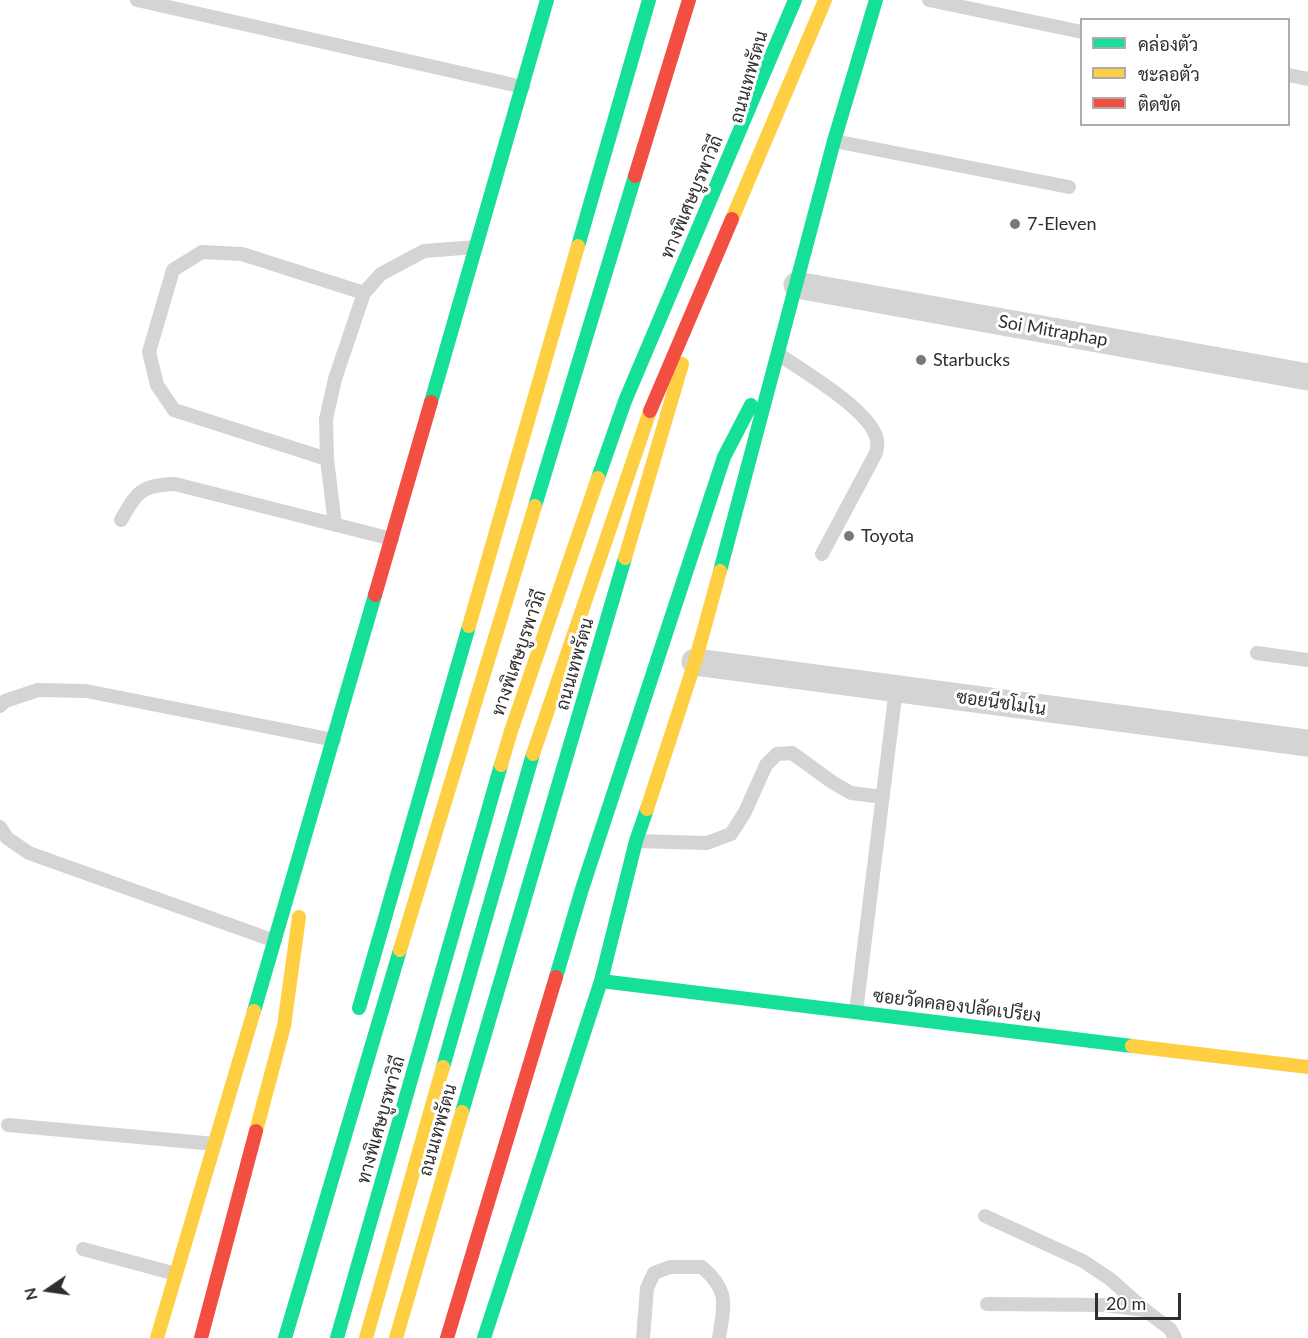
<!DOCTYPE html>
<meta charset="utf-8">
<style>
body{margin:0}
#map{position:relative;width:1308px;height:1338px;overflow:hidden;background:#fff;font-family:Lato,Sarabun,sans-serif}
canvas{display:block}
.legend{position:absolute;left:1080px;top:18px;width:210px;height:108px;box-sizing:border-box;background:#fff;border:2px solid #acacac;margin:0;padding:8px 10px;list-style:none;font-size:18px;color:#2f2f2f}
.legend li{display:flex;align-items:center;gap:12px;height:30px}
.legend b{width:30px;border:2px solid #acacac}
.north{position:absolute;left:18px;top:1260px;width:60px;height:60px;-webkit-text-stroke:4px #fff;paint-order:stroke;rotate:257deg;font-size:16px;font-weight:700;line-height:24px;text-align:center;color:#2f2f2f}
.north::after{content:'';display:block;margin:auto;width:21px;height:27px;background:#2f2f2f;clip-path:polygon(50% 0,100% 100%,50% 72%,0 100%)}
.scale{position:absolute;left:1095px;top:1293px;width:86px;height:27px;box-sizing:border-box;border:3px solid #2f2f2f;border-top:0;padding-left:8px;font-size:18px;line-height:21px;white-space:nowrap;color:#2f2f2f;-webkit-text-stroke:4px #fff;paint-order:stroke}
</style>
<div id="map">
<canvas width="1308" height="1338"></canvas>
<ul class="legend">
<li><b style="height:8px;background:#16e098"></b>คล่องตัว</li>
<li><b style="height:8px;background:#ffcf43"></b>ชะลอตัว</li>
<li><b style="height:8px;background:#f24e42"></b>ติดขัด</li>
</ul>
<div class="north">N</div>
<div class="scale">20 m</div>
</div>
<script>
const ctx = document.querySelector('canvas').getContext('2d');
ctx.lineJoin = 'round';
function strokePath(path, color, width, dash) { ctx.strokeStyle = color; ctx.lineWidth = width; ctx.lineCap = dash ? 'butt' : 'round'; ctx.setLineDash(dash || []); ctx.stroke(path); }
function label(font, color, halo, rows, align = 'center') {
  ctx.font = font + ' Lato,Sarabun,sans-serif'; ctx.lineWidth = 6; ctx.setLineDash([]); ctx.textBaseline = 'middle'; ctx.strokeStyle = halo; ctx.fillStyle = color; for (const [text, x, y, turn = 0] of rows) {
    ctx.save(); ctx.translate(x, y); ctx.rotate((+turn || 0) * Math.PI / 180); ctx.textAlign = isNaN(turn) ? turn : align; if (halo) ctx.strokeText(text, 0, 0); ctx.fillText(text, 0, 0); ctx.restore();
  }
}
strokePath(new Path2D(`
 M137,0L523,87
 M929,0L1082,32
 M1288,75L1308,79
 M834,141L1069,187
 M780,355C805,373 869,409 877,439C878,443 877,448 876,453L822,554
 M327,459L174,410L157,385L149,352L173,270L202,252L242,254L364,293
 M121,520C137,492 141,485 175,484L392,539
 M335,525L327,459L326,419L335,379L364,293L381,274L424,251L476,247
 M1257,653L1308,660
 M0,706L5,701L38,690L86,691L334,740
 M0,827L7,838L29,853L275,941
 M636,841L707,843L731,834L745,812L766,765L777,754L792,753L832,782L851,793L883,797
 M856,1012L896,689
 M8,1125L215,1144
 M985,1216L1083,1261L1110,1279L1145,1310
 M83,1249L176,1274
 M987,1304L1104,1305L1145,1310L1170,1329L1175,1338
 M643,1338L647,1288L654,1273L670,1267H702C730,1291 724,1305 719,1338`), '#d4d4d4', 14);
strokePath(new Path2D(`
 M797,285L1308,377
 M695,662L1308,743`), '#d4d4d4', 27);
strokePath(new Path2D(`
 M578,246L649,0
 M431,402L547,0
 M535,506L635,176
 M720,571L834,141L876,0
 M556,977L582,889L724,457L751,405
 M601,981L1132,1046
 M359,1008L469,626
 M254,1011L375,595
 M462,1112L625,558
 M285,1338L400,950
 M484,1338L601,981L636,841L647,809`), '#16e098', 14);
strokePath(new Path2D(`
 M625,558L682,364
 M469,626L578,246
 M647,809L695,662L720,571
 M400,950L535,506
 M1132,1046L1308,1067
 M256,1131L284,1026L299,917
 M157,1338L254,1011
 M396,1338L462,1112`), '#ffcf43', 14);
strokePath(new Path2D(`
 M635,176L689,0
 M375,595L431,402
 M201,1338L256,1131
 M447,1338L556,977`), '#f24e42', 14);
strokePath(new Path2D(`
 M598,478L625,401L795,0
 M443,1067L533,754
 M337,1338L501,765`), '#16e098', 14);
strokePath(new Path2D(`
 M732,219L825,0
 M533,754L650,411
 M501,765L511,731L598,478
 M366,1338L443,1067`), '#ffcf43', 14);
strokePath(new Path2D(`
 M650,411L732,219`), '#f24e42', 14);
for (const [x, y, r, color] of [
 [1015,224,6,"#787878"],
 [921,360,6,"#787878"],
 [849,536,6,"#787878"]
]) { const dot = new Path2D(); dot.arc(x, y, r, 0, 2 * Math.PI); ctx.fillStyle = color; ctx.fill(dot); strokePath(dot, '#fff', 2); }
label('18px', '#2f2f2f', '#fff', [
 ["ถนนเทพรัตน",749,77,-74],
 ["ทางพิเศษบูรพาวิถี",692,197,-67],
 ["Soi Mitraphap",1053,331,10],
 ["ทางพิเศษบูรพาวิถี",519,653,-71],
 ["ถนนเทพรัตน",575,664,-74],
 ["ซอยนีชโมโน",1001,703,8],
 ["ซอยวัดคลองปลัดเปรียง",957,1006,7],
 ["ทางพิเศษบูรพาวิถี",381,1120,-74],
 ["ถนนเทพรัตน",438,1130,-74]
]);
label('18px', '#2f2f2f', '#fff', [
 ["7-Eleven",1027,224],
 ["Starbucks",933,360],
 ["Toyota",861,536]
], 'left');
</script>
